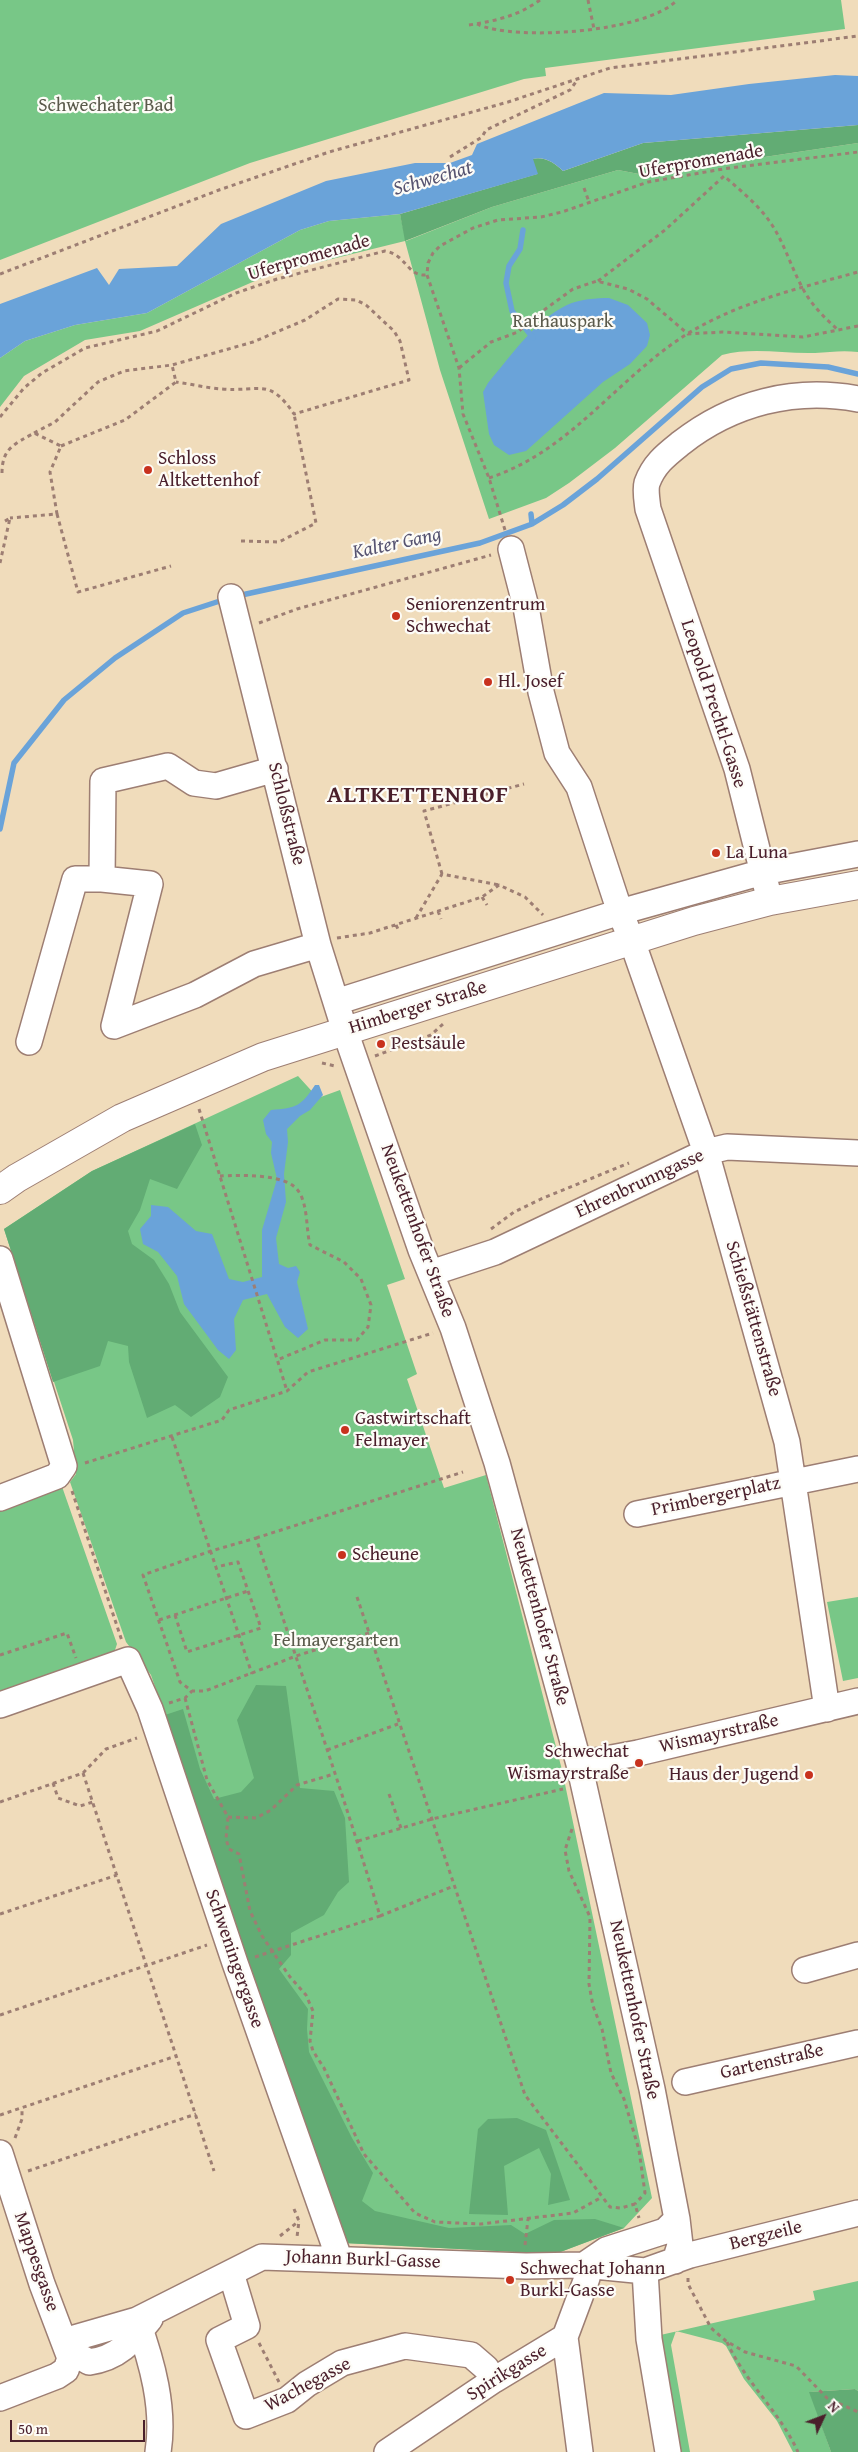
<!DOCTYPE html>
<meta charset="utf-8">
<style>
body{margin:0}
#map{position:relative;width:858px;height:2452px;overflow:hidden;background:#f0dcbb;font-family:"Gentium Book Plus",serif}
canvas{display:block}
.north{position:absolute;left:798px;top:2392px;width:50px;height:50px;-webkit-text-stroke:4px #fdfcf7;paint-order:stroke;rotate:47deg;font-size:14px;font-weight:700;line-height:20px;text-align:center;color:#4a1f2b}
.north::after{content:'';display:block;margin:auto;width:18px;height:22px;background:#4a1f2b;clip-path:polygon(50% 0,100% 100%,50% 72%,0 100%)}
.scale{position:absolute;left:10px;top:2420px;width:135px;height:22px;box-sizing:border-box;border:2px solid #4a1f2b;border-top:0;padding-left:6px;font-size:15px;line-height:18px;white-space:nowrap;color:#4a1f2b;-webkit-text-stroke:4px #fdfcf7;paint-order:stroke}
</style>
<div id="map">
<canvas width="858" height="2452"></canvas>
<div class="north">N</div>
<div class="scale">50 m</div>
</div>
<script>
const ctx = document.querySelector('canvas').getContext('2d');
ctx.lineJoin = 'round';
function paint(path, color) { ctx.fillStyle = color; ctx.fill(path, 'evenodd'); }
function strokePath(path, color, width, dash) { ctx.strokeStyle = color; ctx.lineWidth = width; ctx.lineCap = dash ? 'butt' : 'round'; ctx.setLineDash(dash || []); ctx.stroke(path); }
function label(font, color, halo, rows, align = 'center') {
  ctx.font = font + ' "Gentium Book Plus",serif'; ctx.lineWidth = 4.5; ctx.setLineDash([]); ctx.textBaseline = 'middle'; ctx.strokeStyle = halo; ctx.fillStyle = color; for (const [text, x, y, turn = 0] of rows) {
    ctx.save(); ctx.translate(x, y); ctx.rotate((+turn || 0) * Math.PI / 180); ctx.textAlign = isNaN(turn) ? turn : align; if (halo) ctx.strokeText(text, 0, 0); ctx.fillText(text, 0, 0); ctx.restore();
  }
}
paint(new Path2D(`
 M0,0H841L845,29L545,68L546,76L524,79L250,163L0,260Z
 M858,143V352C843,350 830,352 815,353C783,354 753,347 722,355L615,448L569,483L546,498L489,519L440,370L405,241L271,274L140,331L85,340L24,376L0,407V358L25,341L75,325L147,313L300,230L329,221L400,214L406,241L492,207L618,170L644,175Z
 M298,1076L318,1098L340,1090L405,1279L387,1285L417,1374L407,1379L444,1488L486,1475L562,1770L652,2198L624,2228L555,2254L344,2243L151,1675L126,1642L70,1482L76,1474L73,1440L4,1229L92,1171Z
 M59,1478L117,1644L114,1653L0,1691V1503Z
 M858,1597V1678L843,1681L827,1602Z
 M858,2281V2391L855,2389L810,2392L831,2452H793L777,2421L744,2379L726,2346L722,2343L676,2331L671,2345L690,2452H675L656,2336L815,2300L813,2291Z`), '#78c787');
paint(new Path2D(`
 M858,125V143L644,175L618,170L492,207L405,241L400,214L537,174L532,159C544,156 555,163 563,171L643,143Z
 M195,1124L202,1145L177,1189L150,1179L140,1210L128,1231L132,1244L154,1260L169,1284L180,1312L228,1377L220,1397L191,1417L175,1405L147,1418L129,1362L128,1346L108,1341L100,1366L53,1382L4,1229L92,1171Z
 M256,1685L286,1686L300,1788L334,1791L345,1818L349,1882L338,1892L324,1915L291,1933V1955L279,1969L308,2009L307,2029L309,2052L352,2138L373,2173L362,2201L375,2211L449,2228L511,2225L525,2234L554,2220L595,2219L624,2228L555,2254L344,2243L165,1715L183,1709L200,1769L214,1799L241,1792L254,1778L237,1720Z
 M517,2118L546,2130L570,2200L548,2205L551,2174L539,2148L504,2166L508,2215L469,2214L478,2129L488,2119Z
 M855,2389L858,2391V2452H831L809,2392Z`), '#62ac74');
paint(new Path2D(`
 M835,75L858,76V125L643,143L563,171C555,163 544,156 533,159L538,174L400,214L329,221L300,230L147,313L75,325L25,341L0,358V304L97,268L109,285L119,269L177,266L221,224L326,181L415,163H450L472,155L477,144L604,93L671,95L749,84Z
 M609,298L628,305L647,323L650,335L647,346L630,364L603,382L526,451L509,455L494,445L489,434L483,392L488,383C511,356 534,321 567,305C579,299 597,298 609,298Z
 M315,1085H319L323,1095L310,1110L300,1116L287,1129L288,1142L284,1174L286,1202L276,1238L279,1264L288,1268L296,1266L300,1272L297,1282L308,1329L298,1338L285,1327L267,1294L243,1300L234,1319L236,1350L229,1359L218,1350L184,1304L177,1276L158,1252L143,1244L140,1229L151,1216V1205L168,1207L196,1231L212,1234L229,1279L243,1282L262,1277V1230L277,1179L271,1153L272,1142L266,1134L263,1120L271,1110C297,1108 301,1106 315,1085Z`), '#6aa3d9');
strokePath(new Path2D(`
 M523,230L520,249L509,266L506,283L512,311L533,338
 M531,514L532,524
 M237,596L480,543L532,524L563,505L597,479L702,387L731,369L761,363L828,367L858,374
 M0,829L14,763L64,700L115,658L183,613L226,599`), '#6aa3d9', 5.5);
const minor = new Path2D(`
 M511,549L526,607L541,692L557,753L579,787L620,912L632,941L706,1152L787,1442L827,1709
 M231,597L318,945L345,1031L421,1250L453,1328L497,1463L579,1764L652,2089L677,2219L680,2245L675,2261
 M102,879L103,781L168,766L194,783L216,786L275,769
 M770,901L737,769L648,509C647,501 645,490 647,483C654,464 666,455 681,443C732,403 794,387 858,399
 M336,1002L620,912L763,872L858,854
 M29,1042L75,879H102L150,884L114,1026L195,995L254,964L318,945
 M0,1259L64,1466L57,1476L0,1498
 M431,1273L495,1252L706,1152L727,1147L858,1153
 M637,1514L858,1469
 M0,1705L128,1660L150,1709L235,1963L339,2258
 M579,1764L638,1753L858,1701
 M805,1970L858,1955
 M685,2082L858,2043
 M0,2153L42,2284L70,2358L66,2370L57,2376L0,2398
 M584,2265L606,2250L665,2231L677,2219
 M645,2271L649,2339L668,2452
 M231,2273L247,2326L219,2340L246,2416L287,2400L307,2384L342,2363L405,2346L471,2355L486,2368L494,2380
 M137,2320C152,2362 165,2408 158,2452
 M565,2337L580,2452
 M64,2341L137,2320L262,2257L526,2266L584,2265L645,2271L690,2255L858,2213
 M64,2341L77,2355L89,2362C119,2358 132,2341 150,2319
 M387,2452L494,2380L565,2337L587,2278L584,2265`);
const major = new Path2D(`
 M0,1190L17,1178L122,1118L263,1057L694,921L770,901L858,885`);
strokePath(minor, '#9d7e73', 28);
strokePath(major, '#9d7e73', 30);
strokePath(new Path2D(`
 M588,0L594,29
 M477,24C515,42 648,32 677,0
 M469,25C495,21 518,16 540,0
 M450,157L482,137L486,130L570,90L578,79
 M584,188L589,202
 M0,274L219,190L329,152L508,102L610,68L858,36
 M598,281L665,230L724,176C741,191 760,206 772,225C785,245 791,267 802,287C811,305 825,318 839,331
 M459,368L491,342L518,332L533,318L573,289L597,281L628,289L647,299L688,334L722,332L803,337L858,326
 M0,417L24,388L42,373L85,348L157,331L236,293L277,279L385,251C406,254 407,277 427,275
 M34,433L55,422L98,382L112,376L124,371L172,365L253,342L305,320L338,299L356,300L366,305L394,331L400,341L409,380L294,414C269,377 260,392 222,389C207,388 191,384 176,382
 M61,446L125,420L176,382L172,365
 M2,473C2,448 15,444 34,433L61,446L50,472L57,514L10,518
 M489,478C571,451 616,379 687,334C739,302 800,288 858,272
 M57,514L78,592L171,566
 M505,530L489,478L463,414L459,368L427,275L428,263L433,253L440,246L473,228L498,220L541,217L562,212L648,182L723,169L858,152
 M241,541L279,542L316,523L294,414
 M0,563L10,518L2,523
 M259,623L297,609L491,555
 M442,874L424,811L524,784
 M482,897L487,905
 M438,911L441,919
 M416,918L442,874L499,885
 M396,925L399,931
 M337,938L370,933L482,897L499,885L525,897L543,915
 M375,1056L431,1035L443,1024
 M322,1063L335,1066
 M199,1109L287,1391
 M220,1176C239,1175 288,1173 299,1192C308,1206 306,1229 310,1245L344,1262L361,1279L371,1305L368,1327L357,1340H325L277,1360
 M491,1229L514,1212L541,1199L629,1163
 M172,1437L252,1674
 M85,1463L222,1420L229,1410L287,1391L308,1372L433,1333
 M72,1491L122,1641
 M256,1538L463,1472
 M357,1597L525,2095L610,2207L621,2208L635,2204L639,2218
 M175,1615L187,1652L261,1628L238,1562L216,1567
 M159,1620L248,1591
 M369,1633L296,1656L205,1691H192L180,1682L143,1575L211,1551L256,1538C298,1664 342,1789 380,1916L454,1886
 M0,1655L67,1633L76,1658
 M185,1698L207,1780L228,1817L226,1839L229,1849L239,1854L250,1911L262,1936L290,1977L306,1995L313,2011L310,2041L313,2051L324,2068L364,2154L415,2213L435,2222L481,2224L573,2213L602,2197
 M169,1703L185,1698L192,1691
 M327,1750L398,1724
 M83,1773L214,2171
 M53,1783L58,1798L80,1806L93,1802
 M389,1794L401,1828
 M0,1802L83,1773L106,1749L137,1738
 M228,1817L256,1818L271,1810L297,1785L334,1774
 M572,1829L565,1850L569,1871L590,1917L589,1984L593,2006L602,2029L611,2073L624,2099L639,2150L645,2193L635,2204
 M358,1841L432,1819L563,1789
 M0,1914L117,1875
 M255,1957L380,1916
 M0,2015L207,1945
 M0,2115L176,2056
 M15,2138L22,2119V2108
 M28,2171L196,2114
 M294,2209L299,2221L297,2237
 M280,2236L299,2221
 M525,2245L528,2219
 M688,2278V2284L711,2328L726,2341L745,2352L796,2366L827,2398L858,2412
 M727,2342C745,2382 780,2412 798,2452
 M259,2343L279,2382`), '#9d7e73', 3, [4, 4]);
strokePath(minor, '#fff', 25);
strokePath(major, '#fff', 28);
for (const [x, y, r, color] of [
 [148,470,5,"#c8321e"],
 [396,616,5,"#c8321e"],
 [488,682,5,"#c8321e"],
 [716,853,5,"#c8321e"],
 [381,1044,5,"#c8321e"],
 [345,1430,5,"#c8321e"],
 [342,1555,5,"#c8321e"],
 [639,1763,5,"#c8321e"],
 [809,1775,5,"#c8321e"],
 [510,2280,5,"#c8321e"]
]) { const dot = new Path2D(); dot.arc(x, y, r, 0, 2 * Math.PI); ctx.fillStyle = color; ctx.fill(dot); strokePath(dot, '#fdfcf7', 2); }
label('19px', '#5a5a4b', '#fdfcf7', [
 ["Schwechater Bad",106,106],
 ["Rathauspark",563,322],
 ["Felmayergarten",336,1641]
]);
label('19px', '#4a1f2b', '#fdfcf7', [
 ["Uferpromenade",701,162,-10],
 ["Uferpromenade",309,258,-16],
 ["Leopold Prechtl-Gasse",713,704,72],
 ["Schloßstraße",286,814,76],
 ["Himberger Straße",418,1008,-17],
 ["Ehrenbrunngasse",640,1184,-25],
 ["Neukettenhofer Straße",417,1231,70],
 ["Schießstättenstraße",753,1319,74],
 ["Primbergerplatz",716,1497,-12],
 ["Neukettenhofer Straße",539,1617,75],
 ["Wismayrstraße",719,1734,-13],
 ["Schweningergasse",234,1959,71],
 ["Neukettenhofer Straße",634,2010,78],
 ["Gartenstraße",772,2062,-13],
 ["Bergzeile",766,2236,-14],
 ["Johann Burkl-Gasse",363,2260,2],
 ["Mappesgasse",36,2262,71],
 ["Spirikgasse",507,2373,-32],
 ["Wachegasse",308,2385,-28]
]);
label('19px', '#4a1f2b', '#fdfcf7', [
 ["Schloss",158,459],
 ["Altkettenhof",158,481],
 ["Seniorenzentrum",406,605],
 ["Schwechat",406,627],
 ["Hl. Josef",498,682],
 ["La Luna",726,853],
 ["Pestsäule",391,1044],
 ["Gastwirtschaft",355,1419],
 ["Felmayer",355,1441],
 ["Scheune",352,1555],
 ["Schwechat",629,1752,"right"],
 ["Wismayrstraße",629,1774,"right"],
 ["Haus der Jugend",799,1775,"right"],
 ["Schwechat Johann",520,2269],
 ["Burkl-Gasse",520,2291]
], 'left');
label('italic 20px', '#575471', '#fdfcf7', [
 ["Schwechat",433,179,-16],
 ["Kalter Gang",397,544,-12]
]);
ctx.letterSpacing = '1px';
label('bold 24px', '#4a1f2b', '#fdfcf7', [
 ["ALTKETTENHOF",418,796]
]);
ctx.letterSpacing = '0px';
</script>
